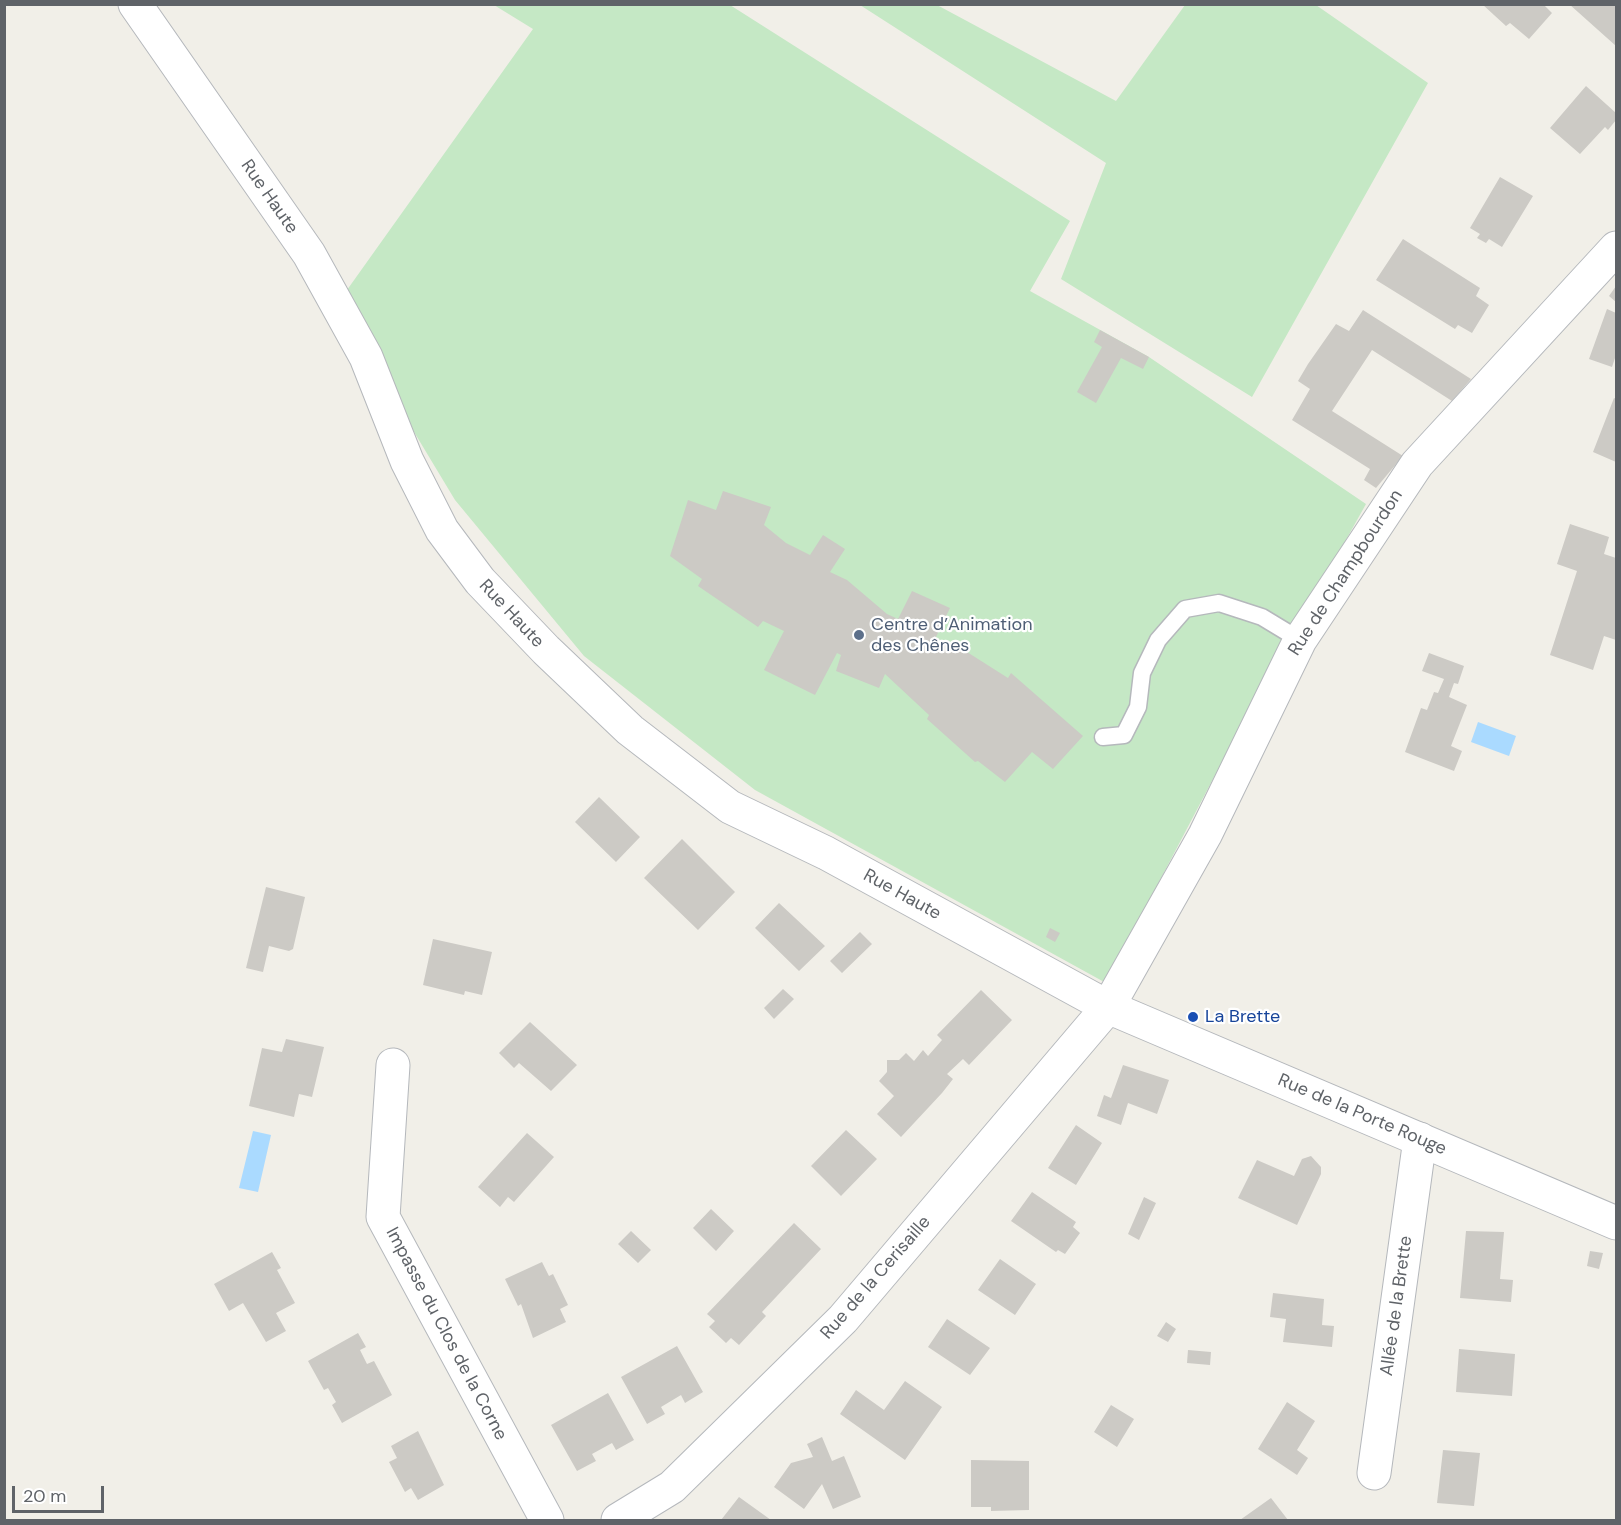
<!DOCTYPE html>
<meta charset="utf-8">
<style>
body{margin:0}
#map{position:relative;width:1621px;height:1525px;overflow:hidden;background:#f1efe8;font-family:"DM Sans",sans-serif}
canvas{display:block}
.frame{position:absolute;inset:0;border:6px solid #5f6368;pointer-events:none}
.scale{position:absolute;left:12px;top:1486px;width:92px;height:27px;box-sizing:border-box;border:3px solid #5f6368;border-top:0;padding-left:8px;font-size:18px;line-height:21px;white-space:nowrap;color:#5f6368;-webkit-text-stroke:4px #fff;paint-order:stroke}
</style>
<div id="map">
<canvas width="1621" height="1525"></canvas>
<div class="frame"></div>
<div class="scale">20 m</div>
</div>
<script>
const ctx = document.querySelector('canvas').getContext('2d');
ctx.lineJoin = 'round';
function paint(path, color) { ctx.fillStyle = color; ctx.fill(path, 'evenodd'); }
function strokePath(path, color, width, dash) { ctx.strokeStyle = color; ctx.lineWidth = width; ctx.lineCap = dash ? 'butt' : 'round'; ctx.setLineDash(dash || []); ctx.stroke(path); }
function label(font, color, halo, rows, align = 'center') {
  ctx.font = font + ' "DM Sans",sans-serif'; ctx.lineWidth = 4.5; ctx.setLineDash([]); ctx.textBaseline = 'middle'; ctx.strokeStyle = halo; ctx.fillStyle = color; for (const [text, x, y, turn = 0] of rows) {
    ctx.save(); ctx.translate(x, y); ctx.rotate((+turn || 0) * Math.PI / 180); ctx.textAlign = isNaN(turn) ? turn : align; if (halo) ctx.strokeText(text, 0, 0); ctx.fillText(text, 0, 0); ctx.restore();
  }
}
paint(new Path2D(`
 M494,5H730L1070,221L1030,291L1149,357L1366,504L1224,758L1106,983L755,790L584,656L455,500L337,304L533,29Z
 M860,5H937L1116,101L1185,5H1316L1428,83L1252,397L1061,279L1106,163Z`), '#c5e8c5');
paint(new Path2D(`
 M1478,722L1516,736L1509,756L1471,742Z
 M253,1131L271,1135L258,1192L239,1188Z`), '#aadaff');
paint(new Path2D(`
 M1482,4H1543L1552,13L1529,39L1510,23L1506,26Z
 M1569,4H1616V46Z
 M1586,86L1616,113V120L1608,130L1605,127L1580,154L1550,128Z
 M1500,177L1533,196L1502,247L1489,239L1486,243L1477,238L1480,234L1470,228Z
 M1403,239L1480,288L1476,296L1489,305L1472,333L1458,325L1455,329L1376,280Z
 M1616,286V302L1609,296Z
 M1607,309L1616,313V355L1612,367L1589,359Z
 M1363,310L1471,379L1452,401L1372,350L1332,411L1403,456L1376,488L1364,480L1370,469L1292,420L1310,389L1298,381L1308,364L1336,324L1349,331Z
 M1100,330L1149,357L1143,369L1121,358L1096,403L1077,392L1102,347L1094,342Z
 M1614,398L1616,399V462L1593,452Z
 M723,491L771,507L764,525L786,543L810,555L823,535L845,549L830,572L847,580L887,614L898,619L912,591L950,608L935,639L967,652L1008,678L1011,673L1083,736L1053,769L1032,752L1005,782L978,761L975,762L927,719L929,715L885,674L879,688L836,671L841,655L837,653L815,695L764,670L784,631L763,621L758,627L698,586L702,579L670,556L688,500L716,510Z
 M1570,524L1609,537L1604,554L1616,558V640L1604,636L1593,670L1550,655L1577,571L1557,564Z
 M1429,653L1464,666L1458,684L1454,683L1449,697L1467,705L1451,746L1462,751L1454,771L1405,752L1421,708L1427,710L1434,692L1438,693L1444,679L1422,671Z
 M599,797L640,837L616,862L575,822Z
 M682,839L735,892L698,930L644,878Z
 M266,887L305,897L293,949L289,951L269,946L263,972L246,968Z
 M779,903L825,946L799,971L755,928Z
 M1050,928L1060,933L1055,942L1046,937Z
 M860,932L872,944L842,973L830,961Z
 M433,939L492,952L482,995L465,991L464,995L423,985Z
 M783,989L794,999L774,1019L764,1008Z
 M981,990L1012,1020L969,1065L963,1059L947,1074L953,1079L942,1093L901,1137L877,1114L894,1096L879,1081L887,1072V1060H899L906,1053L914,1061L923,1050L928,1056L942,1040L937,1035Z
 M530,1022L577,1065L551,1091L519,1063L514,1068L499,1053Z
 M286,1039L324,1047L312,1097L299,1094L294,1117L249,1106L262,1048L282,1052Z
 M1123,1065L1169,1080L1157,1114L1128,1103L1121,1125L1097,1116L1104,1095L1111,1098Z
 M1076,1125L1102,1143L1076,1185L1048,1168Z
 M846,1130L877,1159L841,1196L811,1166Z
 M527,1133L554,1157L514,1202L508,1197L500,1207L478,1187Z
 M1311,1156L1321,1167V1174L1297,1225L1238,1198L1257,1160L1294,1176L1302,1159Z
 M1032,1192L1076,1222L1073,1227L1080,1233L1065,1254L1058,1250L1056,1252L1011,1221Z
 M1144,1197L1156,1203L1139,1240L1128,1234Z
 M711,1209L734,1231L716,1251L693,1228Z
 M794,1223L821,1249L762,1312L766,1316L739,1345L731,1338L726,1343L709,1327L715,1321L707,1314Z
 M631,1231L651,1250L638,1263L618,1244Z
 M1466,1231L1504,1232L1500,1279L1513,1280L1511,1302L1460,1298Z
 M1590,1251L1603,1253L1599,1269L1587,1266Z
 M272,1252L281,1268L277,1270L295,1303L276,1313L286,1331L266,1342L243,1303L229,1311L214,1284Z
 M1000,1259L1036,1284L1015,1315L978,1290Z
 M542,1262L549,1276L553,1274L568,1305L560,1309L566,1322L533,1338L521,1304L518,1306L505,1279Z
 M1273,1293L1324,1299L1322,1325L1334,1326L1332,1347L1283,1342L1286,1319L1270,1317Z
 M947,1319L990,1348L970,1375L928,1347Z
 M1166,1322L1176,1329L1168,1342L1157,1336Z
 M358,1333L366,1347L360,1350L367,1364L374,1361L392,1395L342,1423L332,1405L336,1402L328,1388L324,1390L308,1361Z
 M677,1346L703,1392L685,1403L681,1395L661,1407L665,1414L647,1424L621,1377Z
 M1459,1349L1515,1354L1512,1396L1456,1392Z
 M1188,1350L1211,1352L1210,1365L1187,1363Z
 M905,1381L942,1407L905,1460L840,1414L856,1390L884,1410Z
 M608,1393L634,1440L616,1450L612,1443L592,1454L596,1461L577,1471L551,1425Z
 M1287,1402L1315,1421L1297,1450L1308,1458L1297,1475L1258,1449Z
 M1111,1405L1134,1419L1117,1447L1094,1432Z
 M418,1431L444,1485L418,1500L411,1488L405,1492L389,1462L397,1458L391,1446Z
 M822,1437L832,1461L844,1456L861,1497L833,1509L822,1484L804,1509L774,1487L791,1463L813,1457L807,1444Z
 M1443,1450L1480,1453L1474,1506L1437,1503Z
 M971,1460L1029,1461V1510L991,1511V1507H971Z
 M739,1497L771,1520H721Z
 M1271,1498L1288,1520H1240Z`), '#cccac5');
const service = new Path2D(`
 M1103,737L1124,735L1138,707L1142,673L1158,640L1185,609L1219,603L1262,617L1300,640`);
const minor = new Path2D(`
 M1108,1007L1205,835L1300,640L1417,464L1616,248
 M393,1065L383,1217L547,1520
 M1374,1473L1420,1139`);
const tertiary = new Path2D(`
 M135,4L309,254L366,357L407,461L442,530L480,581L546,650L630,730L730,807L826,853L1108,1007L1616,1223
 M618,1520L672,1487L843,1319L1108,1007`);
strokePath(service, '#b5b8bc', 19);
strokePath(minor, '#b5b8bc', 35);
strokePath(tertiary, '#b5b8bc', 35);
strokePath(service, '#fff', 16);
strokePath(minor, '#fff', 33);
strokePath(tertiary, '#fff', 33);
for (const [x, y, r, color] of [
 [859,635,6,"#5c6f8a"],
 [1193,1017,6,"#1a4fb4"]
]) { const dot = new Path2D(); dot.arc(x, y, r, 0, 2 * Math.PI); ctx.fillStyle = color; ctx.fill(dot); strokePath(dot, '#fff', 2); }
label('18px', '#5f6368', '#fff', [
 ["Rue Haute",269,197,55],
 ["Rue de Champbourdon",1346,573,-57],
 ["Rue Haute",511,614,47],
 ["Rue Haute",902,895,29],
 ["Rue de la Porte Rouge",1362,1115,23],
 ["Rue de la Cerisaille",876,1278,-49],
 ["Allée de la Brette",1397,1306,-82],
 ["Impasse du Clos de la Corne",446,1334,62]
]);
label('18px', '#4e5e75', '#fff', [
 ["Centre d’Animation",871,625],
 ["des Chênes",871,646]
], 'left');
label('18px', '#164399', '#fff', [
 ["La Brette",1205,1017]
], 'left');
</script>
